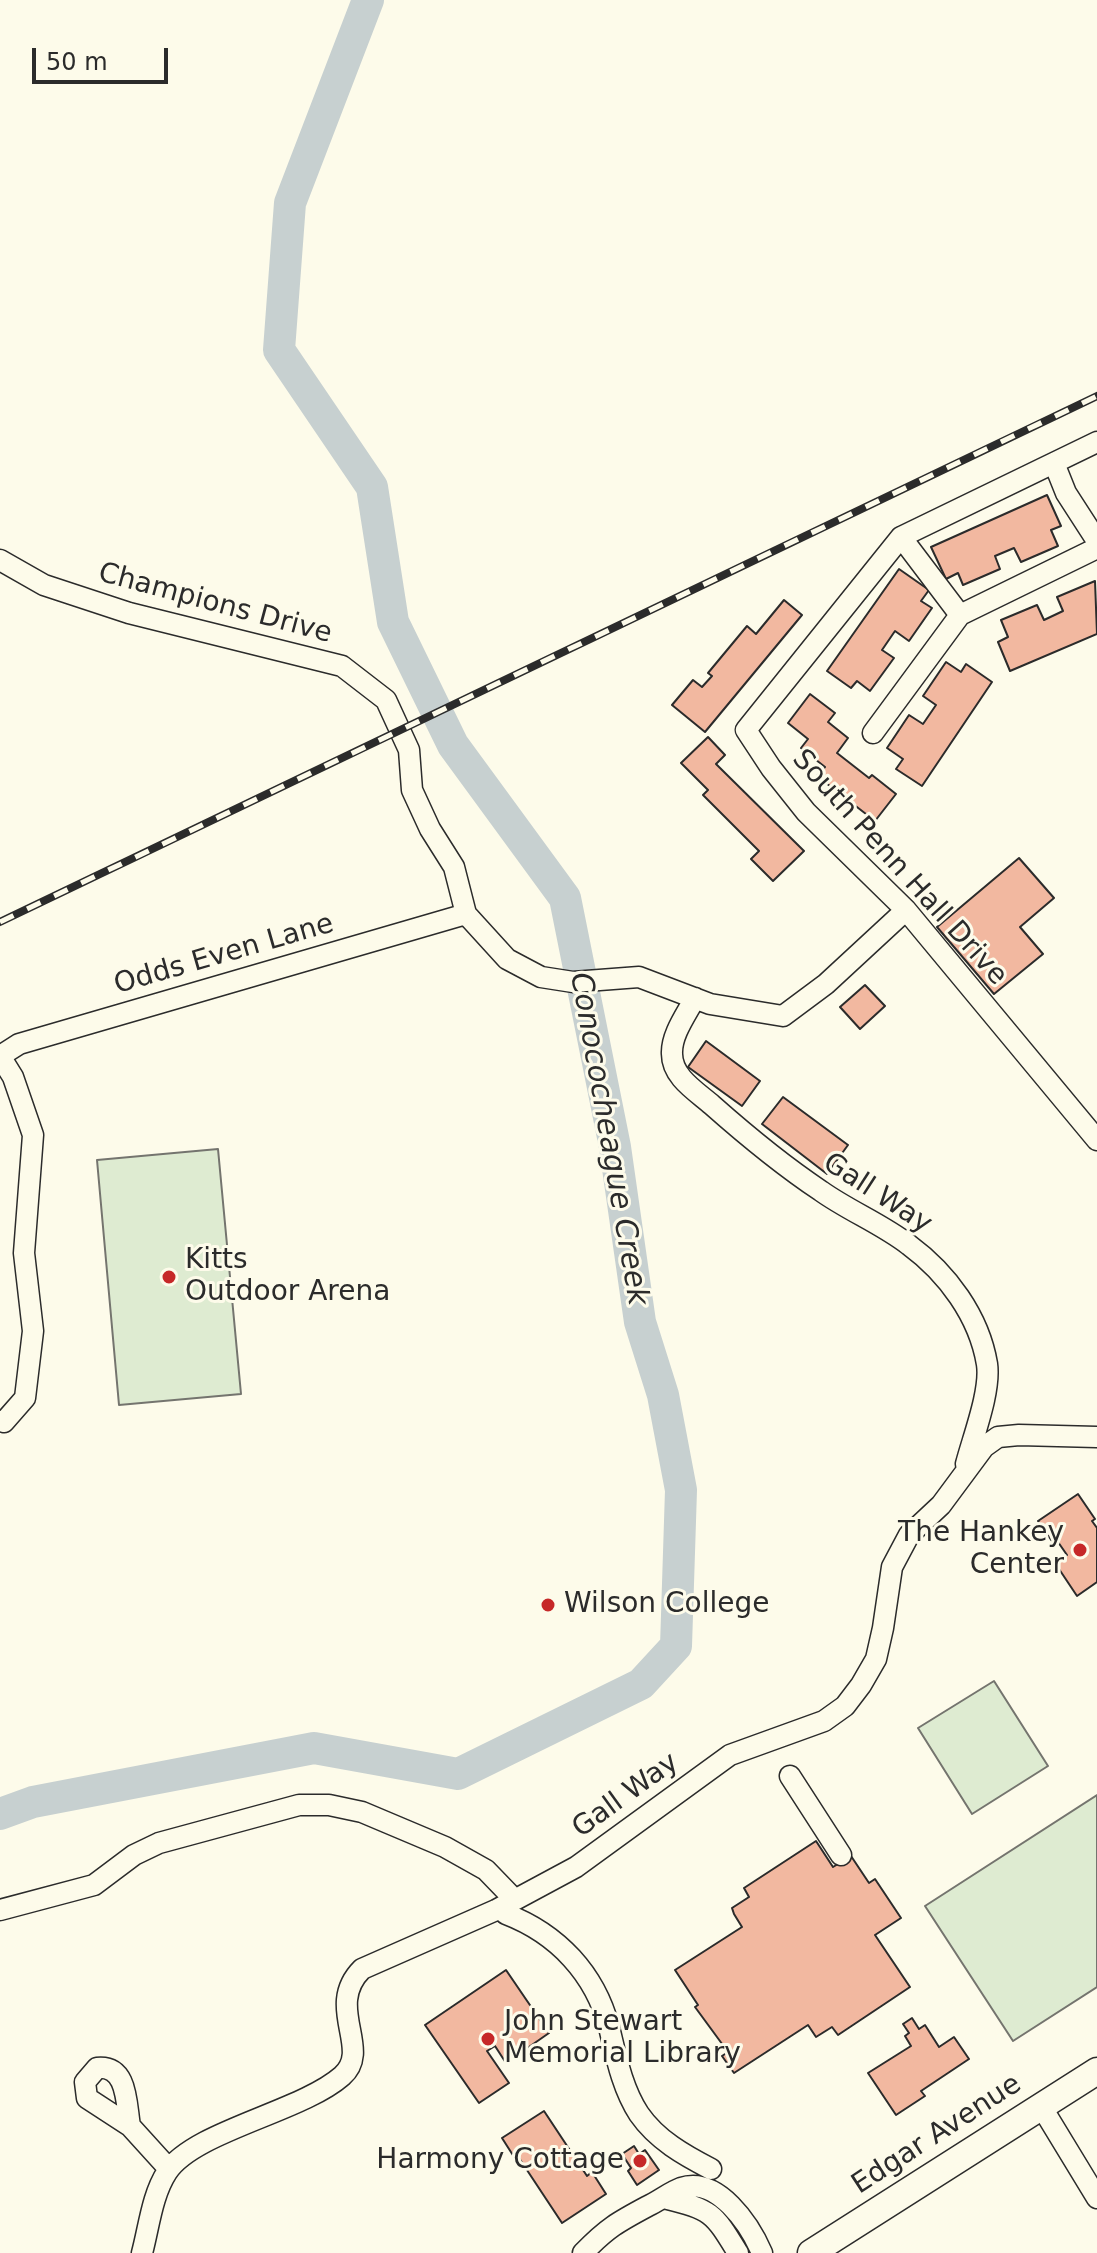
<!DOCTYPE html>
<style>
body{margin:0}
#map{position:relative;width:1097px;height:2253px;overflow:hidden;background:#fdfbea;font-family:"DejaVu Sans",sans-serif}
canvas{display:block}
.scale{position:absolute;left:32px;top:48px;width:136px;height:36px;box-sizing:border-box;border:4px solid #2b2b2b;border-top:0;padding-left:10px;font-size:24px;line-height:28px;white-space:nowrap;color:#2b2b2b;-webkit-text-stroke:6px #fdfbea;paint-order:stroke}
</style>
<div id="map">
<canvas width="1097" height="2253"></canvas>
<div class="scale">50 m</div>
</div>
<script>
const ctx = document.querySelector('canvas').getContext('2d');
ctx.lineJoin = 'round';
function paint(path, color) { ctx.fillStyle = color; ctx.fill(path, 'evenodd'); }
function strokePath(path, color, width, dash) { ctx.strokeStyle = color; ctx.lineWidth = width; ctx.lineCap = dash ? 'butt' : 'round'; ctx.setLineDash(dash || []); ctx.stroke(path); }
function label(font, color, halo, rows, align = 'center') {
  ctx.font = font + ' "DejaVu Sans",sans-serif'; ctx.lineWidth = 6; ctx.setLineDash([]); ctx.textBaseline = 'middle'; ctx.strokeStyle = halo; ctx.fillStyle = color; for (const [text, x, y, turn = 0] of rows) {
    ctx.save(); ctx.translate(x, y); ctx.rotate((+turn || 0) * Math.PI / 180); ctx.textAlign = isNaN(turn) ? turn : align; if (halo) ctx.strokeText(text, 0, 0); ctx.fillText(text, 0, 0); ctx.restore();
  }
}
const green = new Path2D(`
 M218,1149L241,1394L119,1405L97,1160Z
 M994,1681L1048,1766L972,1814L918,1728Z
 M1097,1795V1987L1013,2041L925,1906Z`);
paint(green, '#deebd1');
strokePath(green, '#74746e', 2);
strokePath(new Path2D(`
 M0,1814L33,1802L314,1748L458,1774L641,1684L676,1646L681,1490L663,1395L640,1322L615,1147L565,898L453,745L393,622L372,487L279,350L290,203L368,0`), '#c7d0d0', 32);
const building = new Path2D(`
 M1047,495L1061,526L1051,530L1058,546L1021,562L1014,548L995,556L1000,569L963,585L958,573L946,579L931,547Z
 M899,569L929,590L921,601L932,608L909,641L895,631L882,650L894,658L870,691L857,681L851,688L827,671Z
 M1095,581L1097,634L1010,671L998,642L1008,637L1001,620L1037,605L1044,620L1063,611L1057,597Z
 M784,600L802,615L705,732L672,705L693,680L702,687L712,676L708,673L747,626L756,634Z
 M946,662L961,672L966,664L992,682L922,786L896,769L903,759L887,748L909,715L923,724L936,705L923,696Z
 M810,694L835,713L828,722L848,738L837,753L869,778L872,775L896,794L875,821L817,776L825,767L801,748L808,739L788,723Z
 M708,737L725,755L716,764L804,851L773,881L751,859L759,851L703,795L708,790L681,763Z
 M1019,858L1054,898L1020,927L1043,954L994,994L937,927Z
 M865,985L885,1006L860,1029L840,1007Z
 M706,1041L760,1081L742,1106L688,1067Z
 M783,1097L848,1145L827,1174L762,1124Z
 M1078,1494L1095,1519L1092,1521L1097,1528V1582L1077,1596L1055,1563L1067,1555L1058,1542L1054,1544L1038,1521Z
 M816,1841L833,1867L851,1856L869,1883L875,1879L901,1918L875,1935L910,1987L838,2035L832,2027L816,2037L808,2025L734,2073L722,2056L728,2052L695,2007L698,2005L675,1970L742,1927L734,1914L732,1908L749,1897L744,1888Z
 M506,1970L549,2033L506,2063L495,2046L487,2051L509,2083L479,2103L425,2025Z
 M912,2018L919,2029L925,2025L939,2047L954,2037L969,2059L921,2091L925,2096L896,2115L868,2073L911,2046L905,2036L909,2033L903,2024Z
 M544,2111L587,2176L592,2172L606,2194L562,2223L519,2158L516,2160L502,2138Z
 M634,2146L639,2154L645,2150L659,2170L637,2185L628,2171L631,2168L622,2154Z`);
paint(building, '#f2b8a0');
strokePath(building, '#2b2b2b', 2);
const minor = new Path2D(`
 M1097,442L901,537L746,730L771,768L806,812L906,910L1097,1140
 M1054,463L1066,493L1097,541
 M901,537L960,615
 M0,560L44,585L129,613L342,666L386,700L409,750L412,790L430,829L454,867L466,914L507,959L541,977L573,982L639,977L710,1004L783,1016L826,984L906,910
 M873,733L960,615L1097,548
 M695,998C686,1015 671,1035 672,1054C672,1077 696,1091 712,1105C747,1136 782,1165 821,1191C849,1211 882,1224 909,1245C947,1273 979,1316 987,1364C991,1391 973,1437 966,1464
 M0,1056L19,1044L466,914
 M0,1056L13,1077L33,1135L24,1253L33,1331L25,1398L4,1422L0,1421
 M790,1776L841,1855
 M0,1910L94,1885L134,1855L159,1843L299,1805H329L362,1812L445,1847L486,1870L514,1899
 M506,1914C558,1934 595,1974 609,2027C616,2056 622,2088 639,2114C657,2140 684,2155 711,2169
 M1041,2106L1097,2198
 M130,2126C126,2103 128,2065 97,2068L85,2082L87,2098L130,2126L169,2169
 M664,2198C712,2210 713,2212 738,2253
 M142,2253C149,2227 152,2195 167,2172C194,2131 301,2112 342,2076C373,2049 324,2007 362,1969L496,1910L576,1867L730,1755L824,1721L845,1706L861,1685L876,1659L883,1628L892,1567L909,1535L941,1505L984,1447L998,1437L1019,1435L1097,1437
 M583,2253C607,2228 618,2222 648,2206C659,2201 670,2192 681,2188C718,2176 750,2225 762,2253`);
const major = new Path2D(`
 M811,2253L1097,2071`);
strokePath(minor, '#2b2b2b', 23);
strokePath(major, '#2b2b2b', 29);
strokePath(minor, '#fdfbea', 20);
strokePath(major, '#fdfbea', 26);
const rail = new Path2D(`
 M0,922L1097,396`);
strokePath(rail, '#2b2b2b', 8);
strokePath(rail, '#fdfbea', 5, [15]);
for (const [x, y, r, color] of [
 [169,1277,8,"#c62828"],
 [1080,1550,8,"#c62828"],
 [548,1605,8,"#c62828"],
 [488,2039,8,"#c62828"],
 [640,2161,8,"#c62828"]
]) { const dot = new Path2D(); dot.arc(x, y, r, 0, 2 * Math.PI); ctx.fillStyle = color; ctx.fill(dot); strokePath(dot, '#fdfbea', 3); }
label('28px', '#2b2b2b', '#fdfbea', [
 ["Champions Drive",215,604,15],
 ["South Penn Hall Drive",899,868,48],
 ["Odds Even Lane",224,955,-16],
 ["Gall Way",877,1194,33],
 ["Gall Way",626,1796,-36],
 ["Edgar Avenue",937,2135,-33]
]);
label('28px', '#2b2b2b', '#fdfbea', [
 ["Kitts",185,1261],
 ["Outdoor Arena",185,1293],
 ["The Hankey",1064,1534,"right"],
 ["Center",1064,1566,"right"],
 ["Wilson College",564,1605],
 ["John Stewart",504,2023],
 ["Memorial Library",504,2055],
 ["Harmony Cottage",624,2161,"right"]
], 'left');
label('italic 30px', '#2b2b2b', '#fdfbea', [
 ["Conococheague Creek",608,1139,80]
]);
</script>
